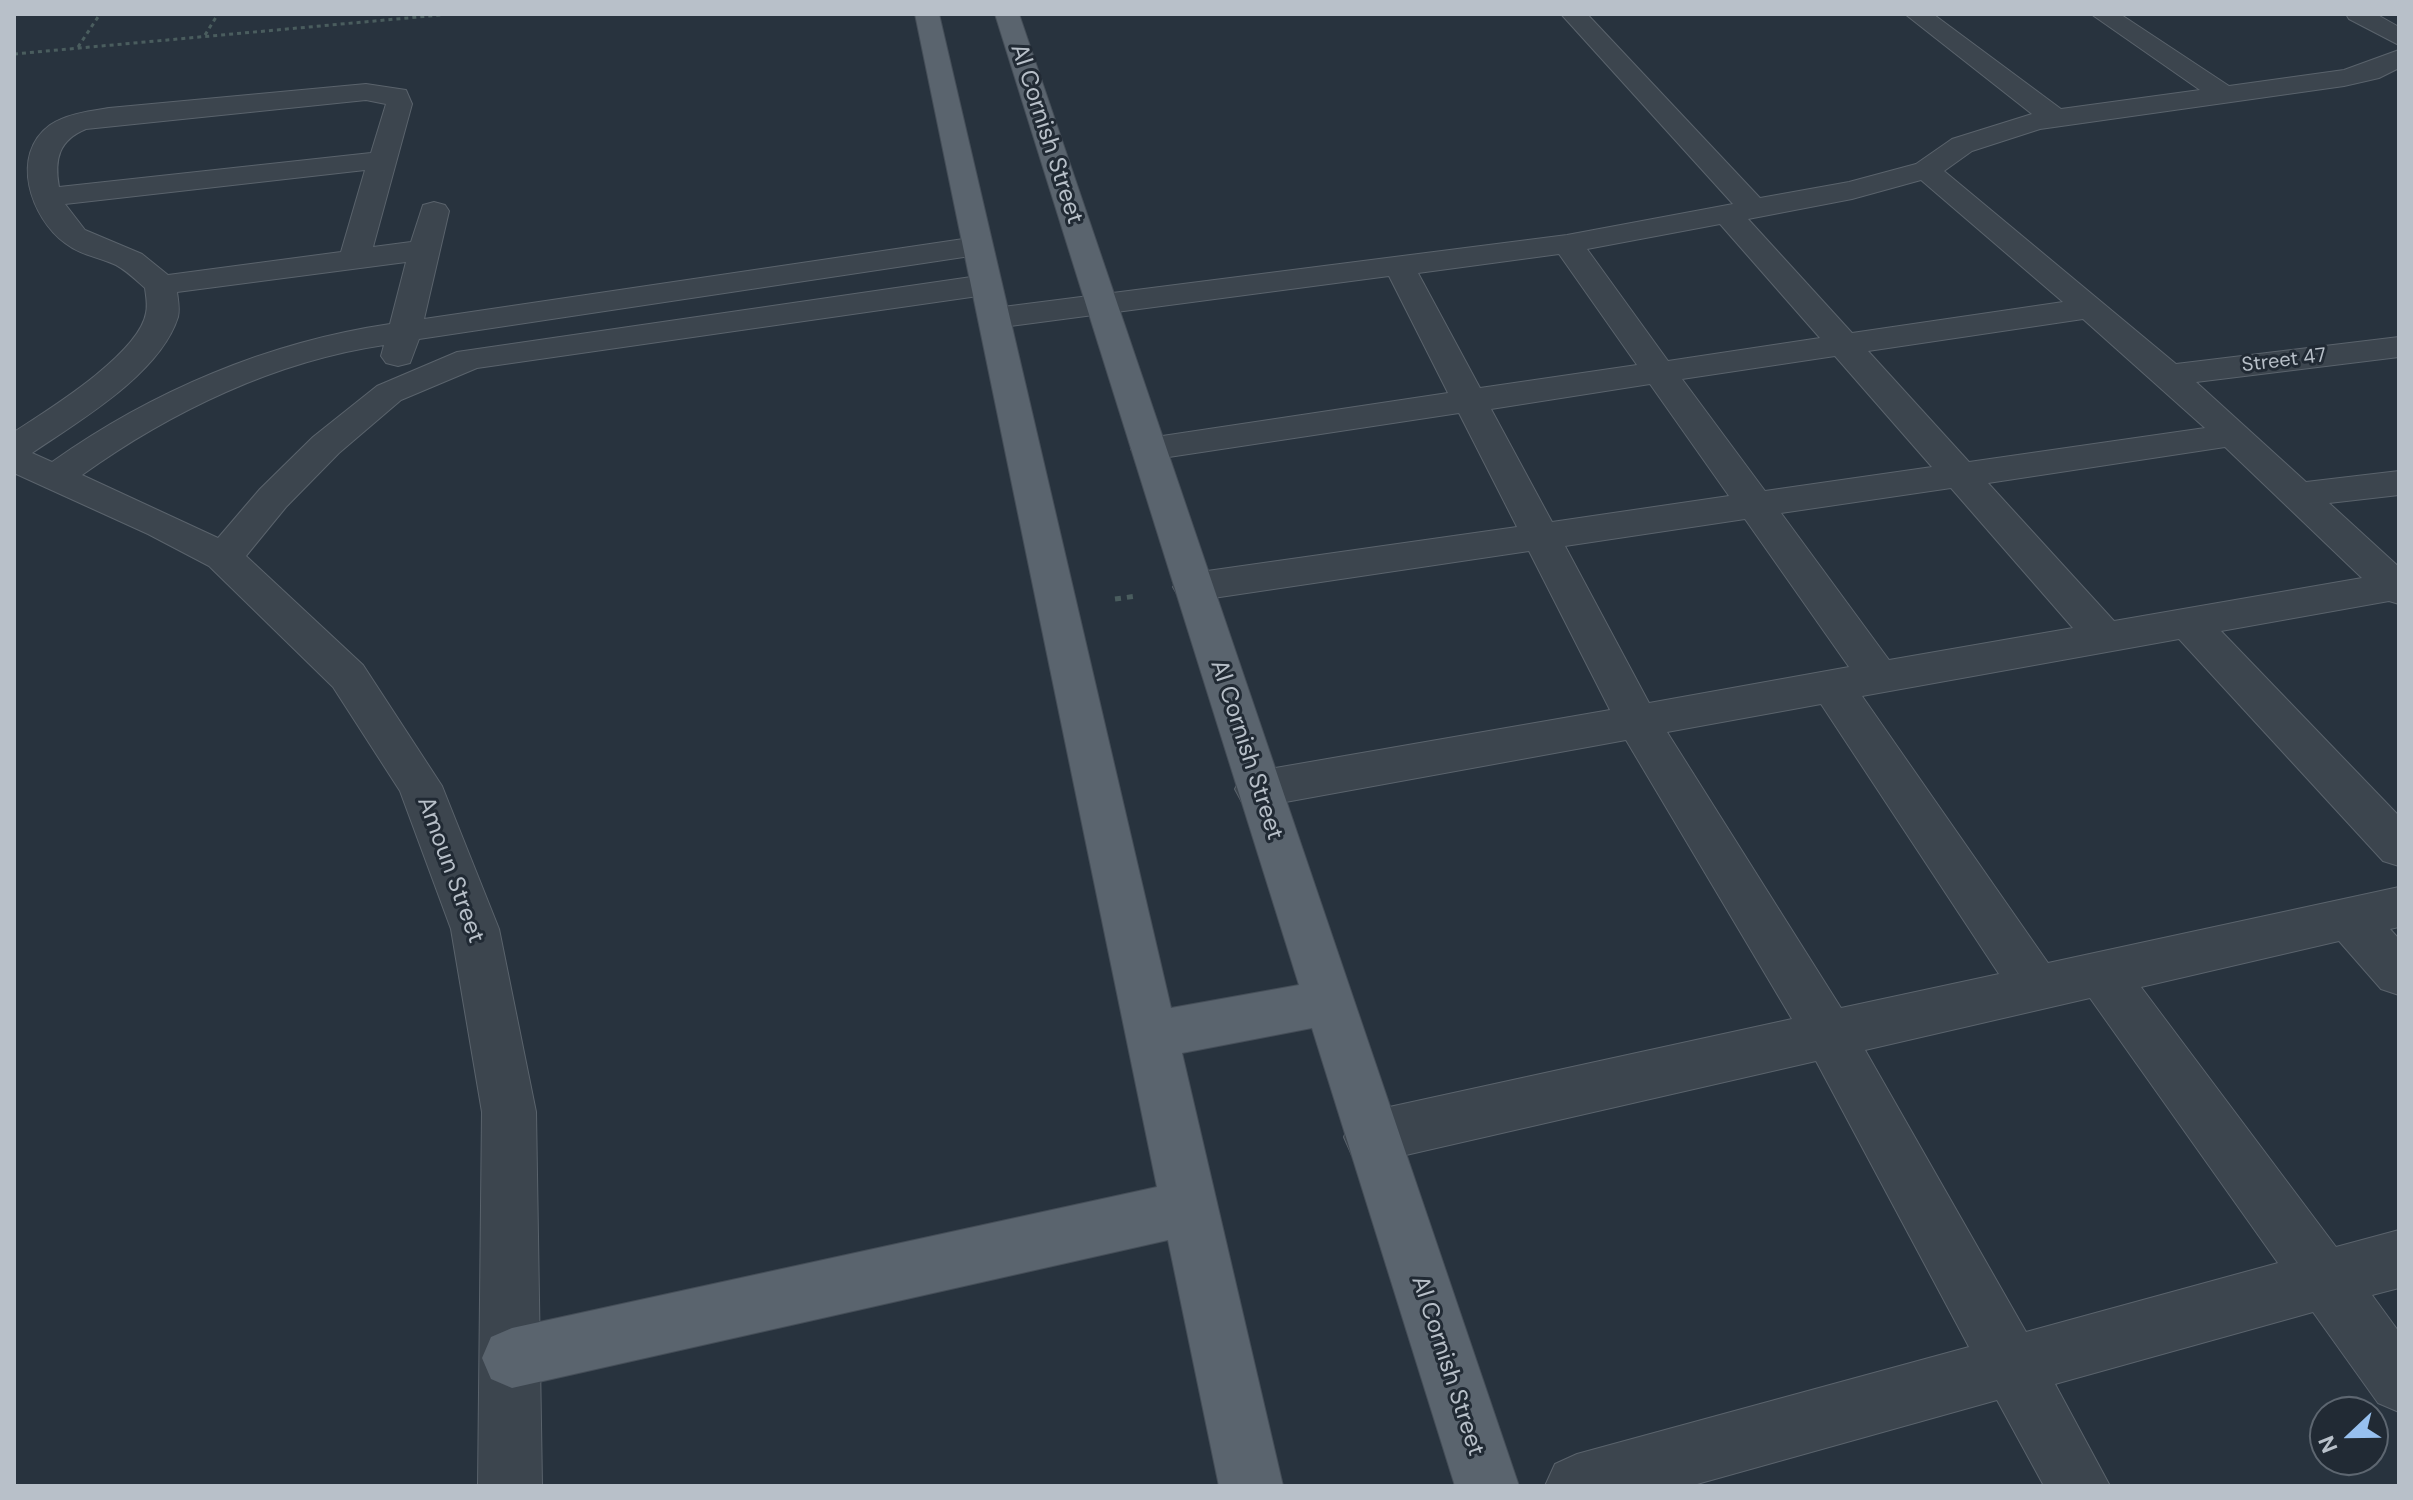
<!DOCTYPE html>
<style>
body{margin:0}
#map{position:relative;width:2413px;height:1500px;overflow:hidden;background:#28333e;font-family:"DM Sans",sans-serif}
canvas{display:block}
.frame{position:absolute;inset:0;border:16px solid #b8c0c9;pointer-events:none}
.north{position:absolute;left:2309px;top:1396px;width:80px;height:80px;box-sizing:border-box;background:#212a34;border:2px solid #5d6670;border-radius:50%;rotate:248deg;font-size:22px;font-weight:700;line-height:32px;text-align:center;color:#b8c0c9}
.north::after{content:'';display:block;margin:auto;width:28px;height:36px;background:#97c0ef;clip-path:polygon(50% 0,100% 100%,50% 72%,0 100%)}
</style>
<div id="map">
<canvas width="2413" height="1500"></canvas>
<div class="frame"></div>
<div class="north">N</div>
</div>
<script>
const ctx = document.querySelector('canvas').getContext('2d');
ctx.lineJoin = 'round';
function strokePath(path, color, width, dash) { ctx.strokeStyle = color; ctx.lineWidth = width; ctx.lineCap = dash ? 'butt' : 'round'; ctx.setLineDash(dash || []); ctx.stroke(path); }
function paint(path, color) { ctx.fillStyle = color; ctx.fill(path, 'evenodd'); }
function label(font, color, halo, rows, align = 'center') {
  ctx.font = font + ' "DM Sans",sans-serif'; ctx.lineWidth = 6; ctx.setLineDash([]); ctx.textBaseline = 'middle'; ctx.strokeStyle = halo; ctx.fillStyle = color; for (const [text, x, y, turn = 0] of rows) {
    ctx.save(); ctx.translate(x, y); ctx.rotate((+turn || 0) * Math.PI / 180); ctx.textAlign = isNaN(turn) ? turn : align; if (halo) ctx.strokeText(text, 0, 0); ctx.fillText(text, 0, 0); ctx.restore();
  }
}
const minor = new Path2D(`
 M1561,14H1587L1760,198L1849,182L1916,164L1952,139L2032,114L1905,14H1933L2061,109L2200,90L2091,14H2120L2229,86L2344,70L2399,50V68L2379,78L2344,86L2040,129L1972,151L1944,171L2176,364L2399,337V357L2196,382L2306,482L2399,471V495L2329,503L2399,567V604L2389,601L2221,631L2399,816V866L2383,861L2179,639L1862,696L2048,963L2399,887V927L2390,929L2399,939V995L2381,989L2339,941L2141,987L2336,1247L2399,1230V1288L2372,1295L2399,1332V1412L2378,1403L2313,1312L2055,1384L2110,1486H2044L1997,1400L1690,1486H1545L1555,1464L1577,1454L1969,1347L1816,1061L1371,1163L1352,1155L1344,1137L1352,1119L1371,1111L1792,1019L1626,740L1258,807L1242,802L1235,789L1242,776L1258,771L1610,710L1529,551L1193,601L1179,597L1173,587L1179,577L1193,573L1517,527L1459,413L1149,460L1136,457L1131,449L1136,441L1149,438L1448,393L1389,276L995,328L983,325L979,318L983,311L995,308L1567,235L1733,204ZM1921,180L2063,302L1852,333L1748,219L1852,199ZM1720,224L1820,338L1668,361L1587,249ZM1559,254L1637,365L1480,388L1418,273ZM2083,319L2205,428L1969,462L1868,351ZM1835,356L1932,467L1765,491L1682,379ZM1650,384L1729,496L1552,522L1491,409ZM2225,447L2362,578L2114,621L1988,483ZM1951,488L2073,628L1889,660L1781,513ZM1745,519L1849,667L1649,703L1565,546ZM1821,704L1999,974L1841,1008L1667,732ZM2090,998L2278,1263L2026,1332L1865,1050Z
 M2346,14H2376L2399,27V45L2349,19Z
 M366,84L406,90L412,104L373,247L411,242L423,205L434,202L445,205L449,211L424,319L977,237L988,239L992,246L988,253L977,255L419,339L410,363L398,366L386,363L381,356L384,345C276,361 171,411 82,475L218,538L260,489L313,437L377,386L457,352L985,275L996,278L1001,285L996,292L985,295L477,368L401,400L339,453L286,507L246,556L363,665L442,786L499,929L536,1112L542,1486H478L482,1112L451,929L400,791L333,687L209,566L148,534L14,473V432C48,410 139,354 146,313C148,305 146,296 145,288C136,280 127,271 116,265C99,257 80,255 65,243C31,218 9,155 50,125C66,114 90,111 109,108ZM366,100L386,104L371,153L59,187C54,159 59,140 86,129ZM365,170L341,252L168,275L142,254L85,230L65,204ZM406,262L390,324C268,342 152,391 52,462L32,453C79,421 160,374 178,317C180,309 178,300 177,292Z`);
const major = new Path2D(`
 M915,14H939L1171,1008L1299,985L995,14H1019L1519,1486H1455L1312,1028L1182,1053L1283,1486H1219L1168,1240L512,1388L491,1379L482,1358L491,1337L512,1328L1157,1187Z`);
strokePath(minor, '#5a636c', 2);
strokePath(major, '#454e58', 2);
strokePath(new Path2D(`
 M205,35L218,14
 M78,47L100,14
 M14,54L451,14`), '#4a5d5e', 3, [4, 4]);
strokePath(new Path2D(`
 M1115,599L1137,596`), '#4a5d5e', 5, [6, 6]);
paint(minor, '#3c454e');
paint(major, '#5a646e');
label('20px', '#b8c0c9', '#212a34', [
 ["Street 47",2284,361,-7]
]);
label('24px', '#b8c0c9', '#212a34', [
 ["Al Cornish Street",1046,134,72],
 ["Al Cornish Street",1246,750,72],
 ["Amoun Street",450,870,70],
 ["Al Cornish Street",1447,1366,72]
]);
</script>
